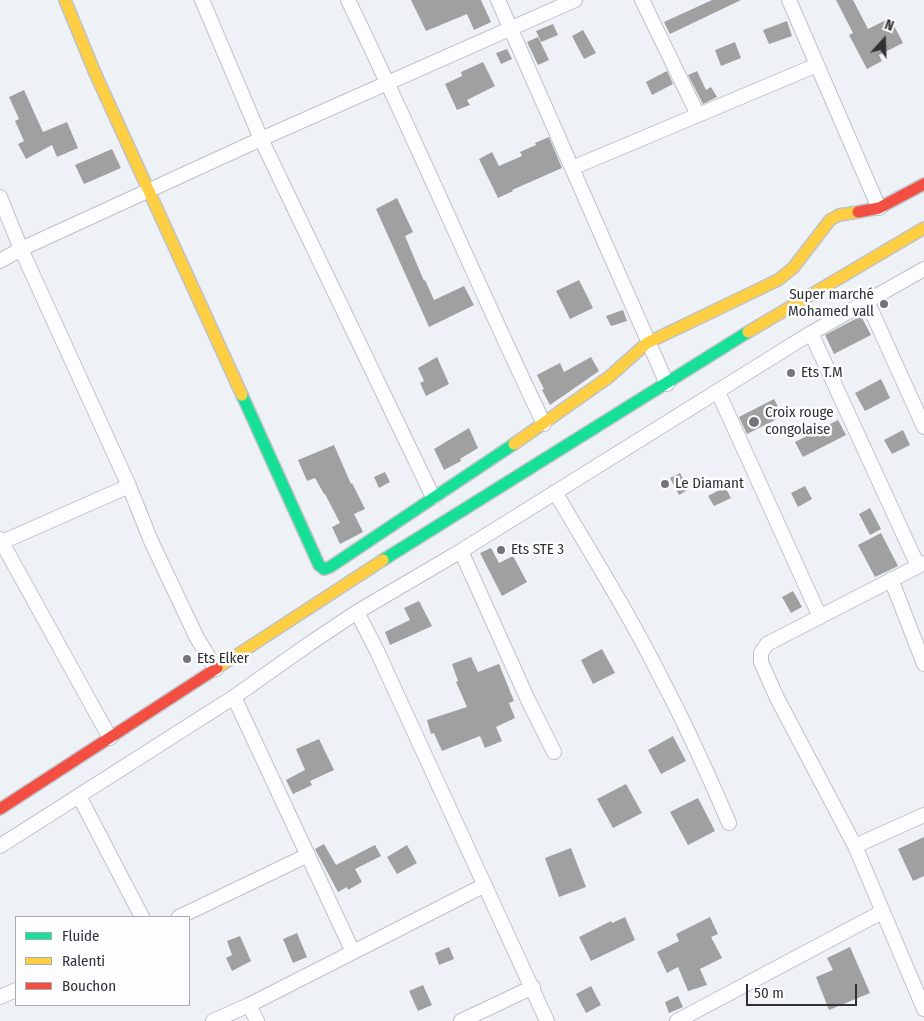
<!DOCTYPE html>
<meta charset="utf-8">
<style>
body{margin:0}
#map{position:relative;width:924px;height:1021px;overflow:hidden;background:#eef1f6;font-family:"Fira Sans Condensed",sans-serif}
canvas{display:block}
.legend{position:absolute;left:15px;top:916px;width:175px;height:90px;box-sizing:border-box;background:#fcfdff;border:1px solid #aaacae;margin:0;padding:6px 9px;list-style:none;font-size:15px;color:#303235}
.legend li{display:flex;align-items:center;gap:10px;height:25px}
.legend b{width:25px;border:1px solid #aaacae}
.north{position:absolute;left:859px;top:15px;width:50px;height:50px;-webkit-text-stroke:4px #fcfdff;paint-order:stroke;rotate:20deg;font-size:14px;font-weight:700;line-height:20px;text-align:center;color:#303235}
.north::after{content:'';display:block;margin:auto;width:18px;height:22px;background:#303235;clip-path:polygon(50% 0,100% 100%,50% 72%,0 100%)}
.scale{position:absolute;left:746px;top:984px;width:111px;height:22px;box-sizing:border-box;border:2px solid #303235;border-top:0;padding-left:6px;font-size:15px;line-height:18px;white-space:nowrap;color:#303235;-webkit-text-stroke:4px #fcfdff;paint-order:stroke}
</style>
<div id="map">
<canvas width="924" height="1021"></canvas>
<ul class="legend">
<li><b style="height:6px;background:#16e098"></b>Fluide</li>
<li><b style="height:6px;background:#ffcf43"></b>Ralenti</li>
<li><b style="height:6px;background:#f24e42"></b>Bouchon</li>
</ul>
<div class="north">N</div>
<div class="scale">50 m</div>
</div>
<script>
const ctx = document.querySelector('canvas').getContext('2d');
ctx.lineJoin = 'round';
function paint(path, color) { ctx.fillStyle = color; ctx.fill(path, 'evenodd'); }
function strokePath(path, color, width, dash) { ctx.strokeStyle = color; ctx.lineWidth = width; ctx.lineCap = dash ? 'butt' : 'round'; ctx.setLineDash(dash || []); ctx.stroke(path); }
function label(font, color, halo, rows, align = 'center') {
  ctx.font = font + ' "Fira Sans Condensed",sans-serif'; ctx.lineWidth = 5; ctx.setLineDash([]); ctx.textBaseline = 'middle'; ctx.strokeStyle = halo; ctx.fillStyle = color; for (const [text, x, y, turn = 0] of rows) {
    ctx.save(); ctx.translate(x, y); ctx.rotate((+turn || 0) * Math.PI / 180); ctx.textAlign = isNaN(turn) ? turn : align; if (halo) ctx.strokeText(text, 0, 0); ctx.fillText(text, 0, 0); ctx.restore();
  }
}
paint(new Path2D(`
 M411,0H481L491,22L474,30L467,14L426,31Z
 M712,0H741L670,34L664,22Z
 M836,0H853L868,29L890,18L903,43L879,55L882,61L867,69L849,35L853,33Z
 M787,21L792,36L769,44L763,30Z
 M553,24L558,35L541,42L536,31Z
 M583,30L596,53L584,59L572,36Z
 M538,37L549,60L538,65L527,42Z
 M735,42L741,58L721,66L715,50Z
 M507,49L512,59L501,64L496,53Z
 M483,62L495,86L467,100L470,105L457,110L445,84L462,76L461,72Z
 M667,71L673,84L652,95L646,82Z
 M697,71L706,90L711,87L717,97L703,104L688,75Z
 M24,90L43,132L67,122L78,148L57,157L52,145L26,159L18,144L24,141L15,121L19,119L9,97Z
 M549,137L562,168L512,190L513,191L498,198L479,159L492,152L499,166L522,156L520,152L536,145L535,143Z
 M112,149L121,168L84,184L75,165Z
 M397,198L413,232L405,236L424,281L425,280L434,300L464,286L474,305L429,327L376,209Z
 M579,280L593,308L570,319L556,291Z
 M623,310L627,321L611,326L606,316Z
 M861,316L871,335L834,354L825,335Z
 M437,357L449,384L426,396L420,383L424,381L418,368Z
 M591,357L599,371L550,405L542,390L544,389L537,375L560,363L564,372Z
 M881,379L890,398L865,411L855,393Z
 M774,399L783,416L747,434L739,417Z
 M838,420L846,435L803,457L795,442Z
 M469,428L478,448L460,459L461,461L444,470L434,449Z
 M903,430L910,445L892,454L884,440Z
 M334,445L351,484L352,483L365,509L354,514L363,532L340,544L332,527L340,523L325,494H324L315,478L307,481L298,460Z
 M385,472L390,482L379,488L374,477Z
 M680,473L689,489L679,495L670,478Z
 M805,486L812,499L798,507L791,493Z
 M725,487L731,498L714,506L708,496Z
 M870,508L881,529L870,535L859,514Z
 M881,533L898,566L875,577L858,545Z
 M491,548L499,563L513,556L527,582L502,596L480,553Z
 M793,591L802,607L791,613L782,597Z
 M419,601L432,626L390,645L385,632L410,620L404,608Z
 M602,649L615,673L593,684L581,660Z
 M471,657L478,672L499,664L514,701L509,703L515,718L496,727L502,741L485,748L480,736L442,751L434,733L431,734L427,720L467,707L456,682L458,681L452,664Z
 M673,736L686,761L661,774L648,750Z
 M319,739L334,770L310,781L312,785L293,794L286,780L305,770L296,749Z
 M626,784L642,813L613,828L597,799Z
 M698,798L715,831L688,845L670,812Z
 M924,837V876L913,881L898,849Z
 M324,844L336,865L375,845L381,856L355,869L362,882L348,890L347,887L338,892L315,849Z
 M407,845L417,863L397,874L387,857Z
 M571,848L586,887L559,897L545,858Z
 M625,917L635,940L591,961L579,937L611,921L612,923Z
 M710,917L718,934L711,937L722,958L700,969L707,985L688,991L678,967L667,973L657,952L679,941L676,934Z
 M297,933L307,957L293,963L283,939Z
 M240,936L251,961L232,971L226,958L232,955L227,941Z
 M449,947L454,959L439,965L435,953Z
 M850,947L870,993L829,1010L816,977L833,970L827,958Z
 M423,985L432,1005L418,1011L409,991Z
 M591,986L601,1005L586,1013L576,994Z
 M678,996L683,1007L669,1013L665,1002Z`), '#a0a0a1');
const street = new Path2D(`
 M202,0L261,139L433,497
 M348,0C416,140 477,284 544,424
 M498,0L667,384
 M642,0L698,115
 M789,0L879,208
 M572,168L817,65
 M0,197L21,249L129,486L151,541L197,638L216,669
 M0,261L21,249L261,139L575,0
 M867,301L924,427
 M811,333L918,566
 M718,392L820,617
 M555,492C591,553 629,614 661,678C686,725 708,774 729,823
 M0,539L110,738
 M0,543L129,486
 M461,551L528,700L554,752
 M924,563L767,644L761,653V662L777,698L855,846L924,1009
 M891,579L924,664
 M357,612L377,651L547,1021
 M234,697L353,952
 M79,796L142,917
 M0,846L234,697L309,644L357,612L461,551L811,333L924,269
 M855,846L924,815
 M179,917L308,855
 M0,997L16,990
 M249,1005L257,1021
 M213,1021L249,1005L485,885
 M461,1021L533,987
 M677,1021L882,912`);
const fast = new Path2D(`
 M242,395L319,565L324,569L330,567L514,444
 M383,560L748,332`);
const slow = new Path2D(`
 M65,0L95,73L242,395
 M748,332L924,228
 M514,444L609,377L647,343L778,280L793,268L830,220L839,215L858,212
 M217,668L383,560`);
const jam = new Path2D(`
 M858,212L879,208L924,184
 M0,809L217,668`);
strokePath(street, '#bfc2c6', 16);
strokePath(fast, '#bfc2c6', 14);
strokePath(slow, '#bfc2c6', 14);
strokePath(jam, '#bfc2c6', 14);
strokePath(street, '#fcfdfe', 14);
strokePath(fast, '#16e098', 11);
strokePath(slow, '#ffcf43', 11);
strokePath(jam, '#f24e42', 11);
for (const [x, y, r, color] of [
 [884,304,5,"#727579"],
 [791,373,5,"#727579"],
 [754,422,6,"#727579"],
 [665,484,5,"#727579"],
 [501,550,5,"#727579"],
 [187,659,5,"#727579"]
]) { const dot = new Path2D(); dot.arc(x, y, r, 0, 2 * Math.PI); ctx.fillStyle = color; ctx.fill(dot); strokePath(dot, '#fcfdff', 2); }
label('15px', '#303235', '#fcfdff', [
 ["Super marché",874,295,"right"],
 ["Mohamed vall",874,312,"right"],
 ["Ets T.M",801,373],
 ["Croix rouge",765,413],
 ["congolaise",765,430],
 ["Le Diamant",675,484],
 ["Ets STE 3",511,550],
 ["Ets Elker",197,659]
], 'left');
</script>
